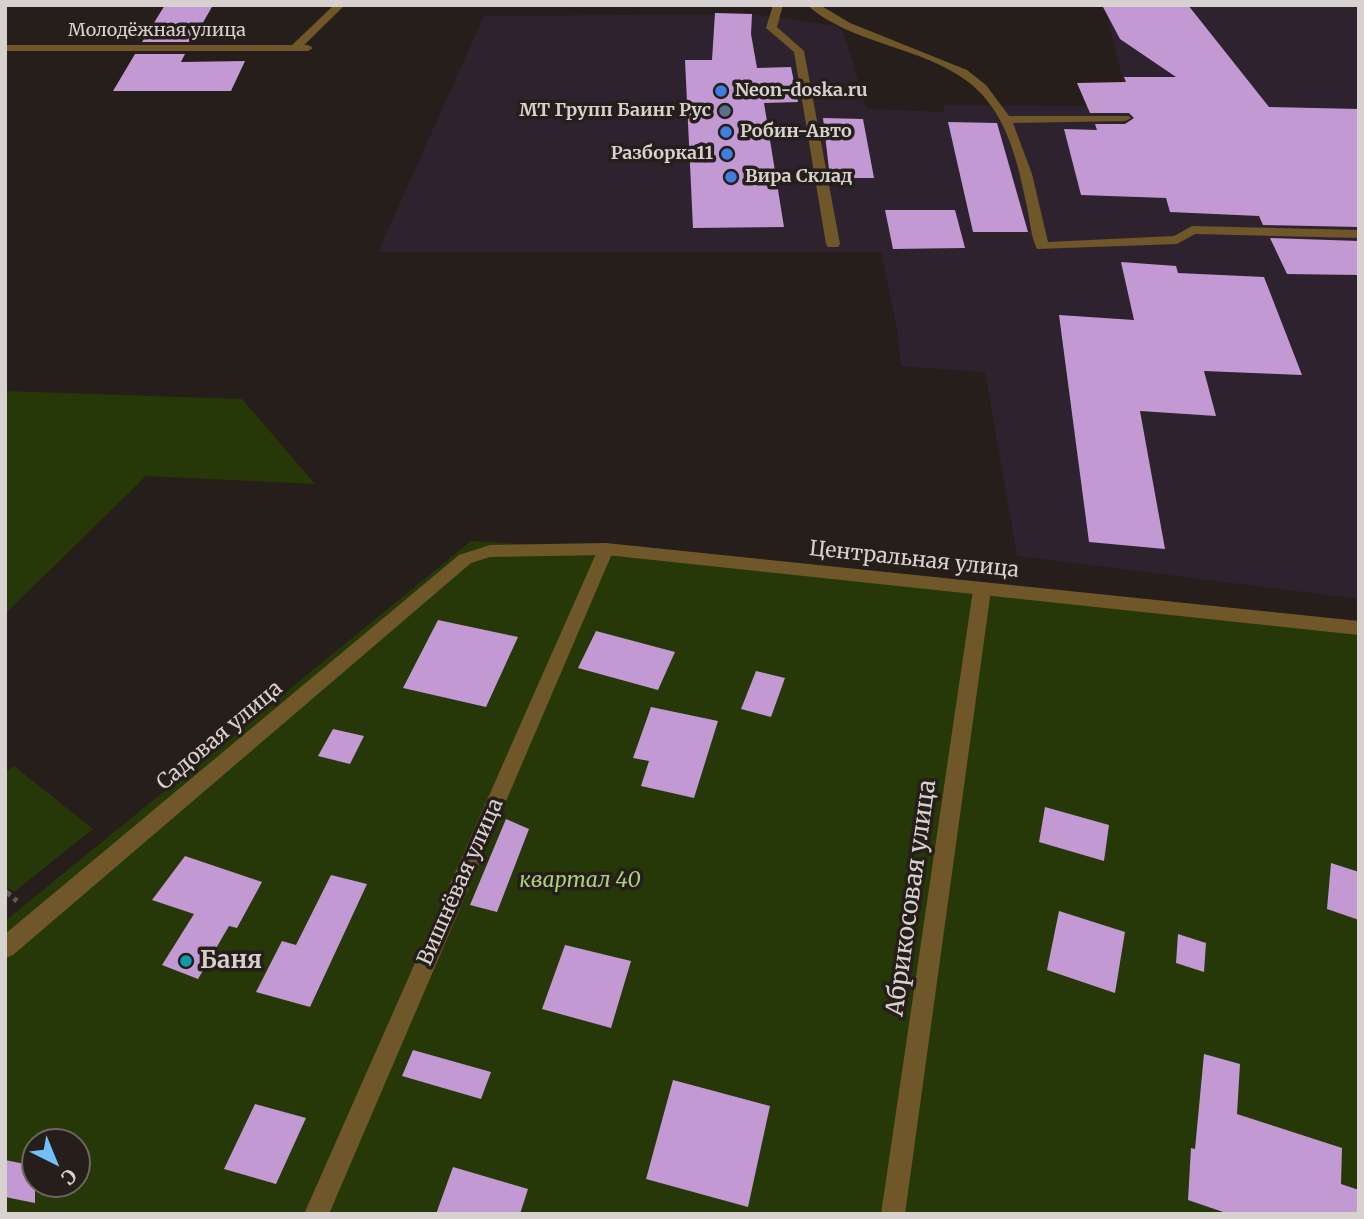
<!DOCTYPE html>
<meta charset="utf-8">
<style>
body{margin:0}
#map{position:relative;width:1364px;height:1219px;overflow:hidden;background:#261e1a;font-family:Merriweather,serif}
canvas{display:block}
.frame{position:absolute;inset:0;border:7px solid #d7d2cf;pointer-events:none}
.north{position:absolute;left:21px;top:1128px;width:70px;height:70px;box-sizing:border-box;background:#261e1a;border:2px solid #6d6662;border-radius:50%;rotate:137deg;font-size:19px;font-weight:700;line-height:28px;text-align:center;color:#d7d2cf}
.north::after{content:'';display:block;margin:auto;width:24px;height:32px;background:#74c0f6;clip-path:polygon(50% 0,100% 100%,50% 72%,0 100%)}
</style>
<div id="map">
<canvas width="1364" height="1219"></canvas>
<div class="frame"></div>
<div class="north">С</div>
</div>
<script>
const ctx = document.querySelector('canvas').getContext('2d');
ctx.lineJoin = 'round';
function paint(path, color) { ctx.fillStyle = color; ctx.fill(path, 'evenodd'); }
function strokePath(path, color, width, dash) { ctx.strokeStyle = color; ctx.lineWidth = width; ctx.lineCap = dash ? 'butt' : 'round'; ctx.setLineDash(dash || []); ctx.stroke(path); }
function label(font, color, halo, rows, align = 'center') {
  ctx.font = font + ' Merriweather,serif'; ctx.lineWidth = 7; ctx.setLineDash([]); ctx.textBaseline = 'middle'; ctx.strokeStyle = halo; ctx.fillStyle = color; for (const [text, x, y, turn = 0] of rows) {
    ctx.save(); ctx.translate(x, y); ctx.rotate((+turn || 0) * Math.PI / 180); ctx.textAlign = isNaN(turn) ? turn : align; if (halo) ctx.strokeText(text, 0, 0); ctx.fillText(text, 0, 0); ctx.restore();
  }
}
paint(new Path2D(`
 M1100,5H1359V599L1017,556L985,372L901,366L898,334L881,252H378L484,16L752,14L837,26L843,32L867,109L945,112L943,105L1129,106L1107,15Z`), '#2f222f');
paint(new Path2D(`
 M5,391L242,399L315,484L146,476L5,614Z
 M471,541L606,549L1359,628V1214H5V921ZM35,1142H77V1184H35Z
 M14,766L93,829L14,892L5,886V772Z`), '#263807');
paint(new Path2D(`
 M165,5H213L192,42H142Z
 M1102,5H1188L1269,107L1359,109V227L1263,225L1259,216L1170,212L1166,198L1081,195L1064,129L1097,130L1095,124H1125L1134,118L1129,113H1090L1077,83L1126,82L1124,77H1176L1120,39Z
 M715,13L752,14L751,34L757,68L791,67L798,102L764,103L784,227L693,228L685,60H712Z
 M135,54H185L181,62L245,61L231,91H113Z
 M823,118L863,119L874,178H830Z
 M948,122L997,123L1028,232H973Z
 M885,210H955L965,248L893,249Z
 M1270,238L1359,241V275L1287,274Z
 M1121,262L1176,266L1178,273L1264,277L1302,375L1204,371L1216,416L1140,411L1165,549L1089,542L1059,315L1134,320Z
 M438,620L518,637L486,707L403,688Z
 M596,631L675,652L658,690L578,668Z
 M756,671L785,678L771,717L741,709Z
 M651,707L718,721L694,798L641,786L649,761L633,758Z
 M333,729L364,736L350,764L318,756Z
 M1045,807L1109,825L1104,861L1039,842Z
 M506,819L529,829L497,912L470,905Z
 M185,856L262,882L237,928L229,926L198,979L162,965L194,914L152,900Z
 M1331,863L1359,872V920L1327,909Z
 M331,875L367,884L310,1007L256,992L282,941L296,945Z
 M1059,911L1125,932L1115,993L1047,970Z
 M1178,934L1206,943L1204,972L1176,963Z
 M565,945L631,961L611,1028L542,1009Z
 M413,1050L491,1072L481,1099L402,1076Z
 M1204,1054L1240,1064L1237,1114L1342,1148L1341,1184L1359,1190V1214H1229L1188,1200L1191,1148L1195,1149Z
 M673,1080L770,1106L748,1207L646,1179Z
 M255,1104L306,1118L276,1184L224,1169Z
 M5,1160L35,1166V1203L5,1197Z
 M453,1167L528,1189L520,1214H436Z`), '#c299d3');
strokePath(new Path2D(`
 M5,891L17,901`), '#605955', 5, [7, 4.5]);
paint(new Path2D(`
 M334,5H345L299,50H291V46Z
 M773,5H783L777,27L804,51L840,244L838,247H828L826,244L794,52L766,28Z
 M807,5H820L850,23L967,70L986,85L1009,116H1129L1131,118L1125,121L1013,123L1032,174L1048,242L1174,236L1192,226L1359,230V238L1195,234L1177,244L1037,249C1031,237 1030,221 1027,207C1020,173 1012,136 992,107C951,46 860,52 807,5Z
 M606,543L614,549L329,1214H304L598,549Z
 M982,583L991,590L905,1214H881L973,590Z`), '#6f572a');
paint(new Path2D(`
 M5,45H308L313,48L308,51H5Z
 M606,543L1359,621V635L606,555L490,557L471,563L13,955L5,958V934L459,555L490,545Z`), '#6f572a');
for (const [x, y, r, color] of [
 [721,91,7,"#3f7fe0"],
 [725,111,7,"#5c6f8a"],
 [726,132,7,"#3f7fe0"],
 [727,154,7,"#3f7fe0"],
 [731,177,7,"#3f7fe0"],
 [186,961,7,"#0f9aa8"]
]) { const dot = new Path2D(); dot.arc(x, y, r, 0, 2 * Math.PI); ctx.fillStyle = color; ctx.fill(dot); strokePath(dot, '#261e1a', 2.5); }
label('18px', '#d7d2cf', '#261e1a', [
 ["Молодёжная улица",157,31]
]);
label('bold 18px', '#d7d2cf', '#261e1a', [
 ["Neon-doska.ru",735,91],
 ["МТ Групп Баинг Рус",711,111,"right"],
 ["Робин-Авто",740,132],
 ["Разборка11",713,154,"right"],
 ["Вира Склад",745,177]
], 'left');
label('21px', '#d7d2cf', '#261e1a', [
 ["Центральная улица",914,560,6],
 ["Садовая улица",220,736,-40],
 ["Вишнёвая улица",461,882,-66]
]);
label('italic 21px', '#aad178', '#261e1a', [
 ["квартал 40",580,881]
]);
label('24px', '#d7d2cf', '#261e1a', [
 ["Абрикосовая улица",912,898,-82]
]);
label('bold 24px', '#d7d2cf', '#261e1a', [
 ["Баня",200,961]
], 'left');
</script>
